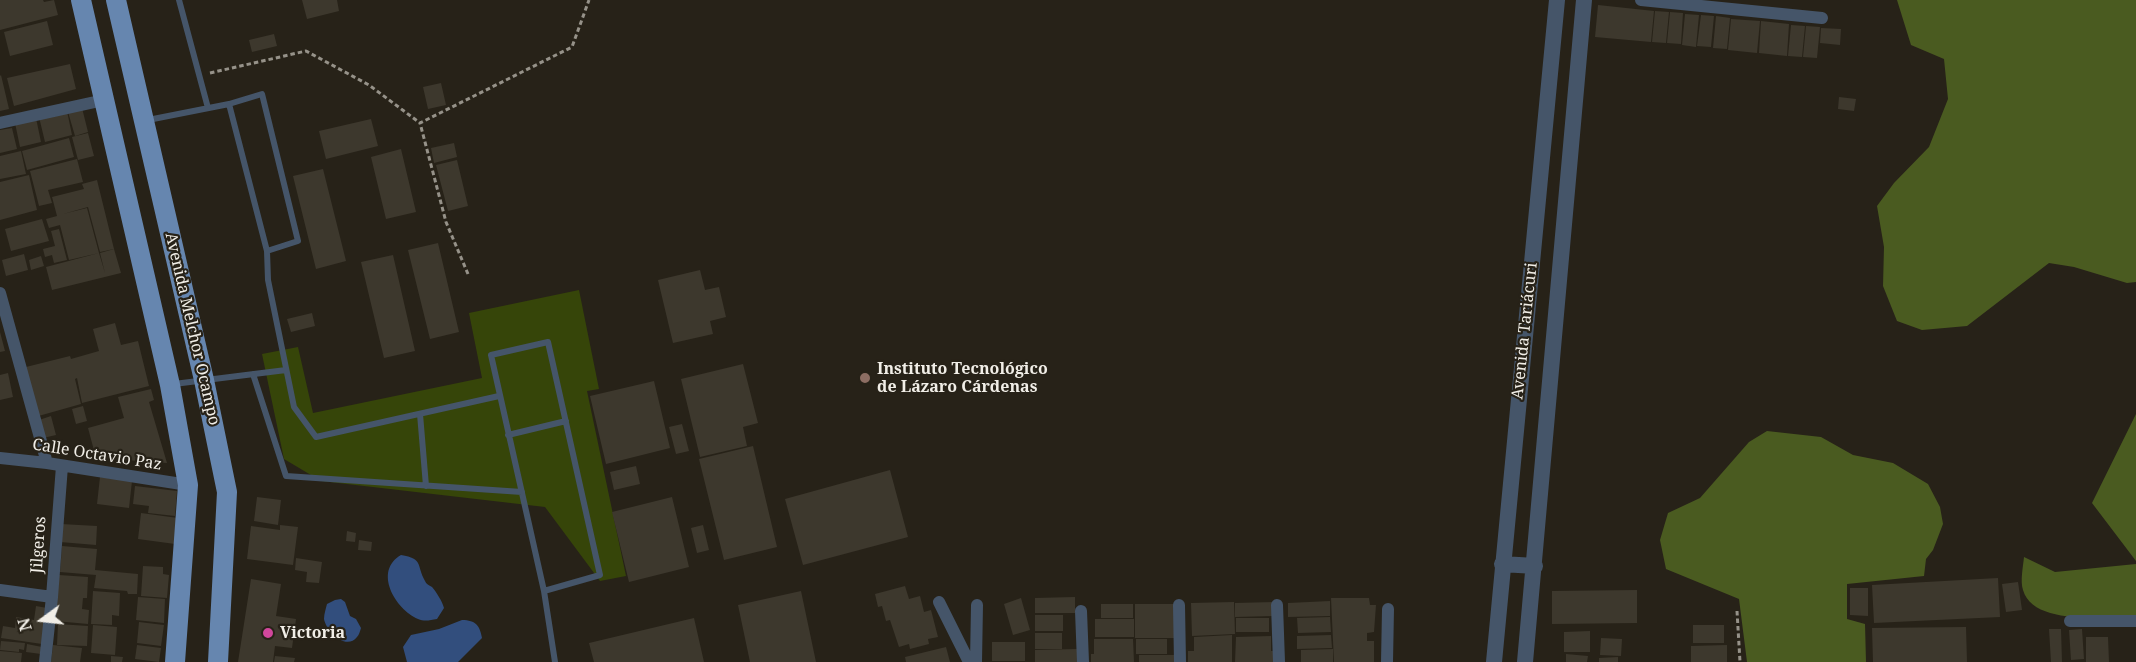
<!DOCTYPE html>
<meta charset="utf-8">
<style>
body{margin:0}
#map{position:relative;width:2136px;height:662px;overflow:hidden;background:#272218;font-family:"Noto Serif",serif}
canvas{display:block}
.north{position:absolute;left:12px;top:590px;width:60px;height:60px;-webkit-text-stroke:4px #272218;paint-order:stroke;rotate:255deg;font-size:16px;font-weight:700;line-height:24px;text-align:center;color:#f1eee7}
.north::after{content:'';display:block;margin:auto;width:21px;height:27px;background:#f1eee7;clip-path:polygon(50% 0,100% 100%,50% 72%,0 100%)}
</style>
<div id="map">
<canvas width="2136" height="662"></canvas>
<div class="north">N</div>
</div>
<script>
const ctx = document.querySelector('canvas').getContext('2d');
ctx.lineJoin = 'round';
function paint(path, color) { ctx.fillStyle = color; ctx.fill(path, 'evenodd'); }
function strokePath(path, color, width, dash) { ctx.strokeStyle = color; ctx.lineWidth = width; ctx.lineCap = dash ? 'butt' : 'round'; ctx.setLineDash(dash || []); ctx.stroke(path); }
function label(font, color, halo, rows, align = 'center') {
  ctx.font = font + ' "Noto Serif",serif'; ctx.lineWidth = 4.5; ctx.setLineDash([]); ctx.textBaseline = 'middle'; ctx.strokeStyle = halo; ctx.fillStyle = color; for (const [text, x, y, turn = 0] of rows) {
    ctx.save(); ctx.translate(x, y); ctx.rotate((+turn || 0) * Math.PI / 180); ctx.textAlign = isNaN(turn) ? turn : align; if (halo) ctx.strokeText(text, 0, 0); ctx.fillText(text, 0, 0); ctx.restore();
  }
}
paint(new Path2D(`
 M579,290L599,389L587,391L626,576L600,581L545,507L321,481L284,459L262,354L298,347L313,413L482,378L469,313Z`), '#364509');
paint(new Path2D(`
 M1897,0H2136V282L2127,283L2074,267L2049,263L1967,326L1922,330L1897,321L1883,286L1884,247L1877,206L1894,183L1929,147L1948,99L1944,59L1911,45Z
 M2136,414V561L2092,503Z
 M1767,431L1821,437L1853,455L1893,463L1928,484L1940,507L1943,524L1933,550L1926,559L1924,576L1847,584V619L1865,624L1866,662H1747L1739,599L1666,569L1660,540L1668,513L1700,498L1749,442Z
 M2024,557L2055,572L2136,564V617C2107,617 2033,626 2023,590C2020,581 2023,567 2024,557Z`), '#4a5b20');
paint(new Path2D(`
 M401,555C424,559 416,565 425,581C426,584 429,585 432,587C437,593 442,601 444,608L437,619C430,620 425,622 418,619C395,609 373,571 401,555Z
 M341,599L345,602L350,616L356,619L361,628C360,631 359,635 357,637C346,651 326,631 324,619C324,614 326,608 327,604L335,600Z
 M462,620C476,620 480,626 482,638L458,662H407L403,647L411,635L439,629Z`), '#324e7d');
paint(new Path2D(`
 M0,0H43L44,2L54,0L58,15L0,30Z
 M302,0H337L339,11L307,19Z
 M1598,5L1654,11L1651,42L1595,37Z
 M1655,11L1669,12L1666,43L1652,42Z
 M1670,12L1683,13L1681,44L1667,43Z
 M1685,14L1699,15L1696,47L1682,45Z
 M1701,15L1714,16L1711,47L1697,46Z
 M1716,16L1730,18L1727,49L1713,48Z
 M1731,19L1760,21L1757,53L1728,50Z
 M47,21L53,45L10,56L4,32Z
 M1761,21L1789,24L1787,56L1759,53Z
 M1791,25L1805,26L1802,57L1788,56Z
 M1806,26L1820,27L1817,58L1803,57Z
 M1821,28L1841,29L1840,45L1820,43Z
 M274,34L277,46L252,52L249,40Z
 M70,64L76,89L14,106L7,78Z
 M1,75L9,109L0,111V76Z
 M441,83L446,105L428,109L423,87Z
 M1839,97L1856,99L1854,111L1838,109Z
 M82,108L88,132L75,136L68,112Z
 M67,111L72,135L45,142L39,117Z
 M36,118L41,142L20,147L15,123Z
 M371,119L378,146L326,159L319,131Z
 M12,128L17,149L0,153V130Z
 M88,133L94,156L78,160L72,137Z
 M69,138L74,157L27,170L22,151Z
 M454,143L457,157L434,163L431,148Z
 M401,149L416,212L386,219L371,157Z
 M21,151L26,174L0,179V156Z
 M77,159L83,182L48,190L52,203L39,206L30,171Z
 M457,160L468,206L448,211L436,165Z
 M323,169L346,261L316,269L293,176Z
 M29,175L37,210L0,220V182Z
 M97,180L114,249L100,252L88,207L63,214L87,208L99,253L69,260L60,225L49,228L46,219L57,216L52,197L84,189L82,184Z
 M42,219L49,241L11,251L5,229Z
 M59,229L67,260L54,263L52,255L45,257L43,249L55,246L51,231Z
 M438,243L459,332L430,339L408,250Z
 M114,249L121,273L52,290L46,267L99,253L105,273L100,253Z
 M24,254L28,270L6,276L2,260Z
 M393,255L415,351L384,358L361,262Z
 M41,256L44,266L31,270L29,260Z
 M700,270L705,290L719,287L726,317L710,321L713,334L673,343L658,280Z
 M312,313L315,326L291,332L287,319Z
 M115,323L121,345L138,341L149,386L82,403L77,378L75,379L81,404L35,417L22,368L70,356L71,359L99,351L93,329Z
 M0,332L5,351L0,352Z
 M743,364L758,423L743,427L747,446L700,457L681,379Z
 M8,373L13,397L0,400V375Z
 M654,381L670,448L606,464L590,396Z
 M151,389L154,400L149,402L167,463L96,458L88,428L124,418L118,397Z
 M83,406L87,421L76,424L72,409Z
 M51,416L56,435L43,438L39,420Z
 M682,424L689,451L676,454L669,427Z
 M753,446L777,547L724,560L699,459Z
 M636,466L640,484L614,490L610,472Z
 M890,470L908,537L803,565L785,499Z
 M100,477L132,481L129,508L97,504Z
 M135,486L177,491L175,516L148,513L149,506L133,504Z
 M257,497L281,500L278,525L254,521Z
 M672,497L689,567L629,582L612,512Z
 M141,513L178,518L175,544L138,539Z
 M61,524L97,526L96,545L60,542Z
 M280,525L298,527L293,565L247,559L251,526L280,530Z
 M703,525L709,550L697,553L691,528Z
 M347,531L356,533L355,542L346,541Z
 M359,540L372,542L371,551L358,550Z
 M62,546L97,549L95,570L138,574L137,594H128L127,591L94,588L96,575L60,572Z
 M296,558L322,562L319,583L306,582L307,572L295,570Z
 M143,566L163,567V574L169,575L167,598L141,596Z
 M59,575L88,577L87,598H83L82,609L89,610L88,624L55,621Z
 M1998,578L2000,617L1874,623L1872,585Z
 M251,579L281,584L276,616L296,619L292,648L275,646L273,662H238Z
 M2018,582L2022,610L2006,612L2002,584Z
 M905,586L909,599L920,596L924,612L931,610L938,637L928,639L929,644L910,649L909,644L899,647L890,620L886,621L882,606L878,607L875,594Z
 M1850,588H1868V616L1850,615Z
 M1637,590V623L1552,624V591Z
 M93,591L120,593L119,616L112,615V625L91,624Z
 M801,591L816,662H750L738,605Z
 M138,597L165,599L164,623L136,620Z
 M1075,597V613H1035V598Z
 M1021,598L1030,630L1013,635L1004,604Z
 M1331,598H1369L1370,605H1376L1374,632L1367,633V641H1374V662H1334Z
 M1330,601V616L1288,617V603Z
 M1234,602L1235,634L1192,636L1191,603Z
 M1274,602V616L1235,617V603Z
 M1101,604H1133V618H1101Z
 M1135,604H1176L1177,638H1135Z
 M36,606L47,608L42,644L1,638L3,626L15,628L16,617L34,620Z
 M1035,615H1063V631H1035Z
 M1330,617L1331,632L1298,633L1297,618Z
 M694,618L704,662H594L589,643Z
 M1236,618H1269V632H1236Z
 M1095,619H1134V637H1095Z
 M139,622L164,625L161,646L137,643Z
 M58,624L88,626L87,646L57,645Z
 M93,625L117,627L115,655L91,653Z
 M1693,625H1724V643H1693Z
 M1966,627L1967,662H1873L1872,628Z
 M2049,629H2061L2062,662H2051Z
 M2082,629L2084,659L2071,660L2069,630Z
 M1590,631V652H1564V632Z
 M1035,633H1062V649H1035Z
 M1232,635V662H1188V651H1194V637Z
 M1331,635L1332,648L1297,649V636Z
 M1271,636V651H1275V662H1235L1236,637Z
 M2086,637H2108L2109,662H2086Z
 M1601,638L1622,639L1621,656L1600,655Z
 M1094,639H1133L1134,662H1091V654H1094Z
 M1136,639H1167V654H1136Z
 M1,641L25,643L24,650L19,649V652L0,650Z
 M992,642H1025V661H992Z
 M27,644L42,647L41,654L26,652Z
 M53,645L82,648L80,662H51Z
 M137,645L161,648L159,662L135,659Z
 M1727,645V662H1691V646Z
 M946,647L950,662H906L905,657Z
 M1078,649V662H1035V650Z
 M1333,649V662H1301V650Z
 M0,651L22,653L21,662H0Z
 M1566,654L1588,656L1587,662H1566Z
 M1139,655H1174V662H1139Z
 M111,656L123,657L122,662H111Z
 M275,656L295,658L294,662H274Z
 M1618,657V662H1599V658Z`), '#3d382d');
strokePath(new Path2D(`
 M210,73L306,51L369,85L420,123
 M468,274L446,222L420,123L572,47L589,0
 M1737,611L1740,662`), '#969289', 3, [4.5, 3]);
strokePath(new Path2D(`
 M179,0L208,108
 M229,104L262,94L298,241L267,251
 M148,120L229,104L267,251L268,280L294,407L316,437L499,396
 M253,374L286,476L522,492
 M174,384L286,370
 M420,414L426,486
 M508,435L566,421
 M544,591L600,575L548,342L491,355L544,591L555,662`), '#455569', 6);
strokePath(new Path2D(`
 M1641,0L1822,18
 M0,123L104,100
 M0,293L47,463
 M0,458L47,463L188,485
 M0,590L52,597
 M939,602L969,662
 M1179,605L1180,662
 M1277,605L1279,662
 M1081,611L1083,662
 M2070,621H2136
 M45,662L52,597L62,466
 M976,662L977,605
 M1387,662L1388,609`), '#455569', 12);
strokePath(new Path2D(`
 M1502,564L1535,566
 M1494,662L1557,0
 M1525,662L1584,0`), '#455569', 16);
strokePath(new Path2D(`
 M81,0L170,385L188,485L175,662
 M116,0L204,380L227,492L218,662`), '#6686af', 20);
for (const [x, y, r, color] of [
 [865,378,6,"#8d6e63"],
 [268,633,6,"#d1479c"]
]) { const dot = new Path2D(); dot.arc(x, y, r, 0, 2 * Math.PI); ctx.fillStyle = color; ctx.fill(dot); strokePath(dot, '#272218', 2); }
label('16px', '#f1eee7', '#272218', [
 ["Avenida Melchor Ocampo",192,329,77],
 ["Avenida Tariácuri",1525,331,-84],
 ["Calle Octavio Paz",97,455,9],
 ["Jilgeros",39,545,-86]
]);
label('bold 16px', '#f1eee7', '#272218', [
 ["Instituto Tecnológico",877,369],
 ["de Lázaro Cárdenas",877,387],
 ["Victoria",280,633]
], 'left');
</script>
